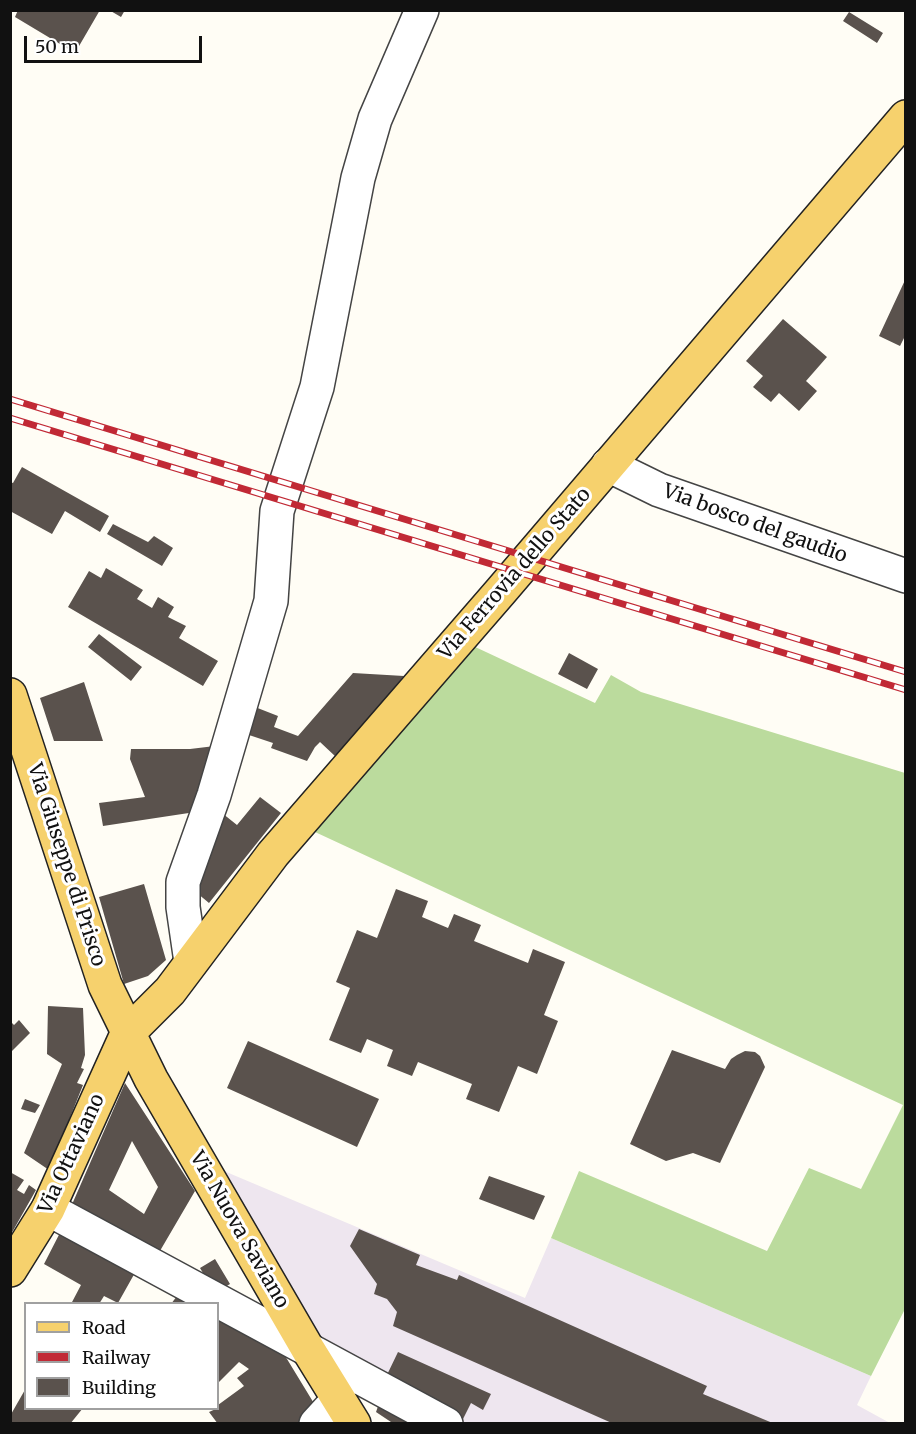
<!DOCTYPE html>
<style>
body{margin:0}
#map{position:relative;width:916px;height:1434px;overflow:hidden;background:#fffdf5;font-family:Merriweather,serif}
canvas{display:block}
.frame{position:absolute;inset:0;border:12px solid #111;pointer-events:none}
.legend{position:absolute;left:24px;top:1302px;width:195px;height:108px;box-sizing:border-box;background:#fff;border:2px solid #a0a0a0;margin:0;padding:8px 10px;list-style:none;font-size:18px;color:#111}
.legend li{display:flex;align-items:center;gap:12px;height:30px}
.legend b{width:30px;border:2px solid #a0a0a0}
.scale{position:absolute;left:24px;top:36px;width:178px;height:27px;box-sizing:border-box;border:3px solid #111;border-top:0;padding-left:8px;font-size:18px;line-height:21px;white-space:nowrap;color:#111;-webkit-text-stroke:4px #fff;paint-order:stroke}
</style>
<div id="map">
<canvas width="916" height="1434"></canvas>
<div class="frame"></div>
<ul class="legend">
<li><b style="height:8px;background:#f6d16d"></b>Road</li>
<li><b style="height:8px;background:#c12935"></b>Railway</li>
<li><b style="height:16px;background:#5a524d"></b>Building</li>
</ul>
<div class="scale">50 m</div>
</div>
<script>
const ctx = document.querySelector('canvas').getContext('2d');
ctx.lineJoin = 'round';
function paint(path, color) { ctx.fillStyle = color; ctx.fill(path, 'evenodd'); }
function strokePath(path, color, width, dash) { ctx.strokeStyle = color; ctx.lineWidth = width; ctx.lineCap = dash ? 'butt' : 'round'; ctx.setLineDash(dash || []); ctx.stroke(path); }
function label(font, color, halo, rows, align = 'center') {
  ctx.font = font + ' Merriweather,serif'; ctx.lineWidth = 6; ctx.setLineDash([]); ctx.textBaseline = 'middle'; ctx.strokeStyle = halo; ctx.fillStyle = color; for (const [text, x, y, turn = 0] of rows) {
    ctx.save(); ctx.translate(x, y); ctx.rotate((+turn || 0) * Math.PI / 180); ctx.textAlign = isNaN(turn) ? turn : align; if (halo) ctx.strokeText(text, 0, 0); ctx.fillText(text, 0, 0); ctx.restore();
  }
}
paint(new Path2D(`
 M205,1163L525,1298L551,1238L871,1376L857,1405L890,1423H456L313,1347Z`), '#eee6ef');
paint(new Path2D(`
 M471,645L595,703L611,675L641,692L905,773V1309L871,1376L551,1238L579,1171L767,1251L809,1168L861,1189L903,1105L315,832Z`), '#bbdb9d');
paint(new Path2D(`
 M18,10H100L75,53L15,17Z
 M109,10H125L121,17Z
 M849,12L883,33L877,43L843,21Z
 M906,278V334L900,346L879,336Z
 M783,319L827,357L806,381L817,391L799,411L779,393L771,402L753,387L763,376L746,361Z
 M22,467L109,516L100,532L65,511L52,534L10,511V482L13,483Z
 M113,524L148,542L154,536L173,548L162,566L107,534Z
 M106,568L143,590L137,599L152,608L158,597L174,607L168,617L186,626L179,638L218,661L203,686L68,607L89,571L101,578Z
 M99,634L142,667L131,681L88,647Z
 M569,653L598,669L587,689L558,674Z
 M353,673L404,676L336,757L320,742L315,747L307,761L271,748L273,743L246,734L255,707L278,716L274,727L298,736Z
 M84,682L103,741H54L40,698Z
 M215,746L202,811L103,826L99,803L145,797L130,759L131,749H190Z
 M260,797L281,813L209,903L197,893L222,813L237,825Z
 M144,884L166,960L148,976L124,984L99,897Z
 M396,889L428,901L422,917L448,928L454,914L481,925L474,941L528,963L533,949L565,962L544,1015L558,1021L537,1074L518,1066L499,1112L466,1099L472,1084L418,1062L412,1076L387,1066L393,1050L367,1039L361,1053L329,1040L350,988L336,982L357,930L377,938Z
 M48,1006L83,1008L85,1055L81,1068L84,1069L77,1083L83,1085L49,1170L24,1153L62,1064L47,1054Z
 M19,1020L30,1033L10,1053V1021L14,1025Z
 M248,1041L379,1099L357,1147L227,1088Z
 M672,1050L725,1069L731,1059L737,1055L745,1051L755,1052L760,1056L765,1067L720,1163L693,1153L666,1161L630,1144Z
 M125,1083L195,1191L157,1256L70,1209ZM132,1141L158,1187L144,1214L109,1190Z
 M25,1099L40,1105L35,1113L21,1109Z
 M10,1172L24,1180L17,1190L24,1194L29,1185L36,1190L10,1236Z
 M489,1176L545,1196L534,1220L479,1199Z
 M64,1225L141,1262L118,1303L104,1296L99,1304H71L81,1285L44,1264Z
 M359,1229L420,1255L416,1265L457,1280L459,1275L707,1386L703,1394L775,1424H614L393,1326L397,1312L387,1299L374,1294L377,1284L350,1246Z
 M215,1259L230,1284L215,1293L200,1268Z
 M183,1288L211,1304H171Z
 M218,1307L273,1336L318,1410L306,1424H218L209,1412L218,1408V1405L244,1386L237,1378L249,1369L239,1362L218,1383Z
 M398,1352L491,1394L483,1410L471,1403L463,1419L385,1379Z
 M26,1388V1408H83L70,1424H10V1416Z
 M382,1395L434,1424H394L376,1412Z`), '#5a524d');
const minor = new Path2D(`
 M608,465L659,490L906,576
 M191,962L183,907V882L214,795L271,601L277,511L317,387L358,178L375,119L422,10
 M48,1209L446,1424
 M316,1424L339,1399`);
const major = new Path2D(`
 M10,695L105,985L151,1079L309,1351L354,1424
 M10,1270L48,1209L127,1034L170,991L273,854L501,591L906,117`);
strokePath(minor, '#444', 36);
strokePath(major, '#222', 36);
strokePath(minor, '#fff', 33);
strokePath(major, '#f6d16d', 33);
const rail = new Path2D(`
 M10,399L906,672
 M10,418L906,690`);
strokePath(rail, '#c12935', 7);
strokePath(rail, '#fff', 4.5, [14]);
label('20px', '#111', '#fff', [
 ["Via bosco del gaudio",755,524,20],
 ["Via Ferrovia dello Stato",515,574,-49],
 ["Via Giuseppe di Prisco",66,865,72],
 ["Via Ottaviano",72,1154,-65],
 ["Via Nuova Saviano",239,1230,60]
]);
</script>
